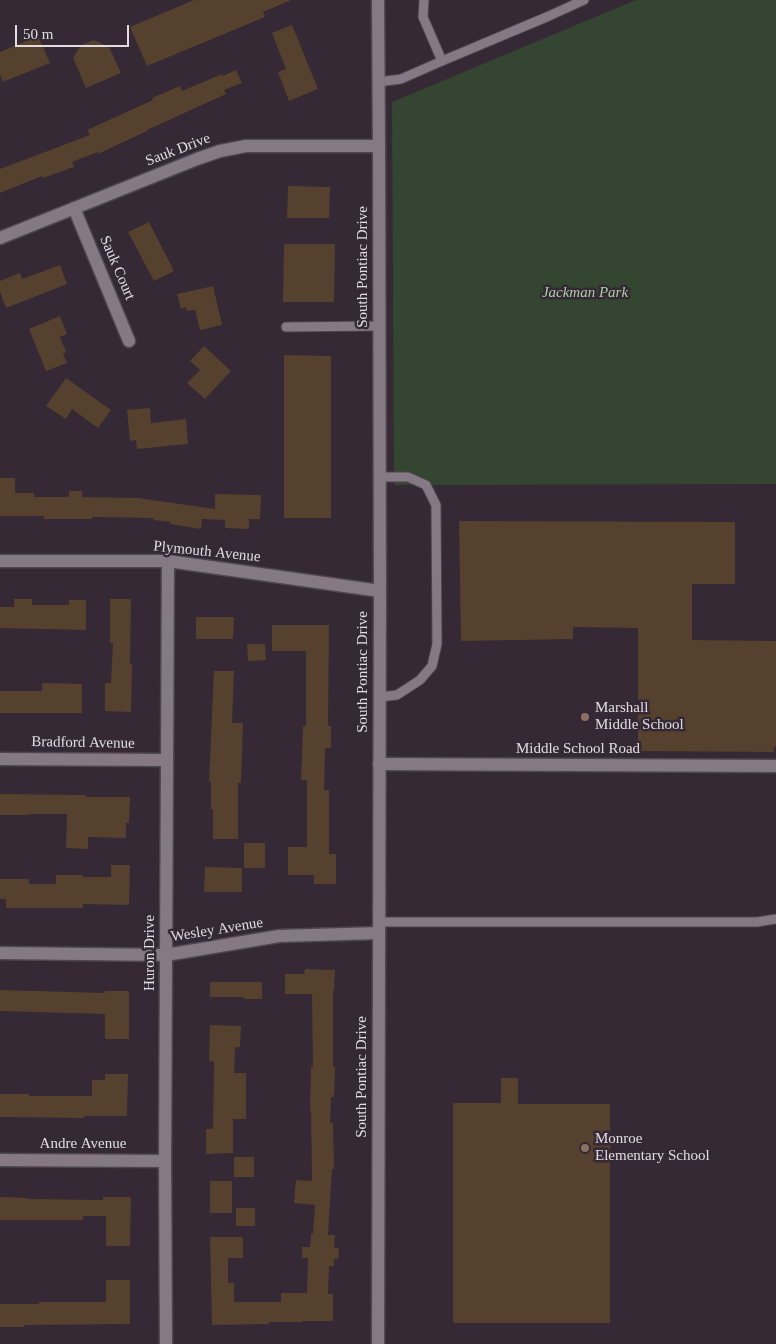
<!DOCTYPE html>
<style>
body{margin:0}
#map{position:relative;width:776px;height:1344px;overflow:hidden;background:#342934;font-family:"Times New Roman",serif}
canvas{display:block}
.scale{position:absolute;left:15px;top:25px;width:114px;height:22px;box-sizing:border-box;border:2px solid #e2dce2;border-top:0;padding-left:6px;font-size:15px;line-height:18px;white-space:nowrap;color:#e2dce2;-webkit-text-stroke:4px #342934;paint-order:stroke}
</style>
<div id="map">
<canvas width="776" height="1344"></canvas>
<div class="scale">50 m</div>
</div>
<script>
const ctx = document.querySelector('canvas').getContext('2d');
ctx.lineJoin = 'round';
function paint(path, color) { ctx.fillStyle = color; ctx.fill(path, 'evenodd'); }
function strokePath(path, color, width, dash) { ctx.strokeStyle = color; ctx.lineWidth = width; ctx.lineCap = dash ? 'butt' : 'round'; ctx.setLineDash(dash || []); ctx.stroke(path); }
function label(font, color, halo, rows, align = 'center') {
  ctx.font = font + ' "Times New Roman",serif'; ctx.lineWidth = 5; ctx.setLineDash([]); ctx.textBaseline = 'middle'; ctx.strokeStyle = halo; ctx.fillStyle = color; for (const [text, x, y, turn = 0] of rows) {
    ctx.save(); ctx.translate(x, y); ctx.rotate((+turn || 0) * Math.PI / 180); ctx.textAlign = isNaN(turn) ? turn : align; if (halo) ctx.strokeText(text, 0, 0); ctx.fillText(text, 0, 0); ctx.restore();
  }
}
paint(new Path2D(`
 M636,0H776V484L394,485L392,102Z`), '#344531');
paint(new Path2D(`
 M194,0H291L263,12L265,17L147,66L130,27Z
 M292,25L318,89L289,101L278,72L286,69L272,33Z
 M38,36L50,63L3,82L0,75V52Z
 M94,40L109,47L121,73L86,88L73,58L81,45Z
 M236,70L242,83L224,90L226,94L147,130V131L98,154V152L72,162L74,167L43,178L42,176L0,193V169L90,135L87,130L153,100L152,98L180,86L182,91L222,74L223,76Z
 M288,186L330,187L329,218H287Z
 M149,222L174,271L154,281L128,232Z
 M284,244H335L334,302H283Z
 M60,265L67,284L6,308L0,292V281L20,273L22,279Z
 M213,286L222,325L200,330L195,310L187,311L186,307L181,309L177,294Z
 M60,316L67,334L60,337L66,352L63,354L67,363L46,371L29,329Z
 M204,346L231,371L205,399L187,383L200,370L190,361Z
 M284,355L331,356V518H284Z
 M66,378L111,410L98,428L72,409L66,419L46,406Z
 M150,408L151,423L186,419L188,444L137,449L136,440L130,441L127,410Z
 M0,478H15V493H34V497H69V491H82V497L138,498L215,509V494L261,495L260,519H249V529L225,528V520L202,519L201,529L170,524L171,522L153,520L154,518L92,517V519H44V516H0Z
 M459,521L735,522V584H692V640L776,641V747H774V752L638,751V628L573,627V639L461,641Z
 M14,599H32V605H69V600H86V630L0,628V607H14Z
 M110,599H131L130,664H132L131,712L105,711V683H111L113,643H110Z
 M196,617H234L233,639H196Z
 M272,625H329L328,726H331V748H325L324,790H329V854H336V884H314V875H288V847H307V780H301L303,726H306V651H272Z
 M247,644H265L266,660L248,661Z
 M214,671H234L232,723H243L241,783H238V839H213V809H211V782H209Z
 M42,683L82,684V713H0V691H42Z
 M0,794L86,795V797H130L129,823H126V838L88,837V849L66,848L67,814H29V815H0Z
 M244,843H265V868H244Z
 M111,865H130L129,905L83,904V908H6V899H0V879H29V884H56V875H83V877H111Z
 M205,867L242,868V892H204Z
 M305,969L335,970L334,990H333V1067H335L334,1097H331L330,1123H333L334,1169H332L328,1235H335L334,1248H339L338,1259H334V1266H329L328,1294H333V1321H302V1322H269V1324L212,1325L210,1237H243V1258H228V1283H234V1302H281V1293H307L308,1258H302V1247H310L311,1234H313L315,1205L294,1203L296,1180L312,1181L311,1111H310L311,1067H313L312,994H285V974H304Z
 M210,982H262V999H244V997H210Z
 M0,990L105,993V991H129V1039H105V1014L0,1011Z
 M210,1025L241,1026L240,1047H235L234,1073H246V1119H233V1153L206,1154V1129H213L214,1062L209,1061Z
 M105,1074H128L127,1116H84V1118L0,1117V1094H29V1096H92V1080H105Z
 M501,1078H518V1104H610V1323H453V1103H501Z
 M234,1157H254V1177H234Z
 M210,1181H232V1213H210Z
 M0,1197L28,1198V1199L103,1200V1197H131L130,1246H106V1216H83V1220H0Z
 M236,1208H255V1226H236Z
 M106,1280H130V1324L24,1325V1327H0V1304H39V1302H106Z`), '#55412e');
const lane = new Path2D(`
 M424,0L423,17L442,61
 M378,82L401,79L442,61L549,16L584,0
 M286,327L379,326
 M379,477H408L426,485L436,505L437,644L432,666L420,680L397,695L379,697
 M379,922H757L776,919`);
const street = new Path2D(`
 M74,208L129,341
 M0,238L197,159L220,151L246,146H379
 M0,561H168L380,591
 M0,759L166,760
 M379,764L776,766
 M0,953L166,955L279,936L379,933
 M0,1160L165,1161
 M166,1344L165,1161L168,561`);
const secondary = new Path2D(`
 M378,1344L380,591L379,146L378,0`);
strokePath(lane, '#4f474f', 11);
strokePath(street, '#4f474f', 15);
strokePath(secondary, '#4f474f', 15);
strokePath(lane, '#857985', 9);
strokePath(street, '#857985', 12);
strokePath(secondary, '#857985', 12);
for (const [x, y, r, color] of [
 [585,717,5,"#8d6e63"],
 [585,1148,5,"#8d6e63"]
]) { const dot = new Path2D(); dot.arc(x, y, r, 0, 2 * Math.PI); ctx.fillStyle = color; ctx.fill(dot); strokePath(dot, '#342934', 2); }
label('15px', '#e2dce2', '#342934', [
 ["Sauk Drive",178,150,-21],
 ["South Pontiac Drive",363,267,-90],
 ["Sauk Court",117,268,67],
 ["Plymouth Avenue",207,552,6],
 ["South Pontiac Drive",363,672,-90],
 ["Bradford Avenue",83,743,1],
 ["Middle School Road",578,749],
 ["Wesley Avenue",217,930,-9],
 ["Huron Drive",150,953,-90],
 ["South Pontiac Drive",362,1077,-90],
 ["Andre Avenue",83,1144]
]);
label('italic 15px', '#aad0a5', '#342934', [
 ["Jackman Park",585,293]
]);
label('15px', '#e2dce2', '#342934', [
 ["Marshall",595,708],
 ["Middle School",595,725],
 ["Monroe",595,1139],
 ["Elementary School",595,1156]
], 'left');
</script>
